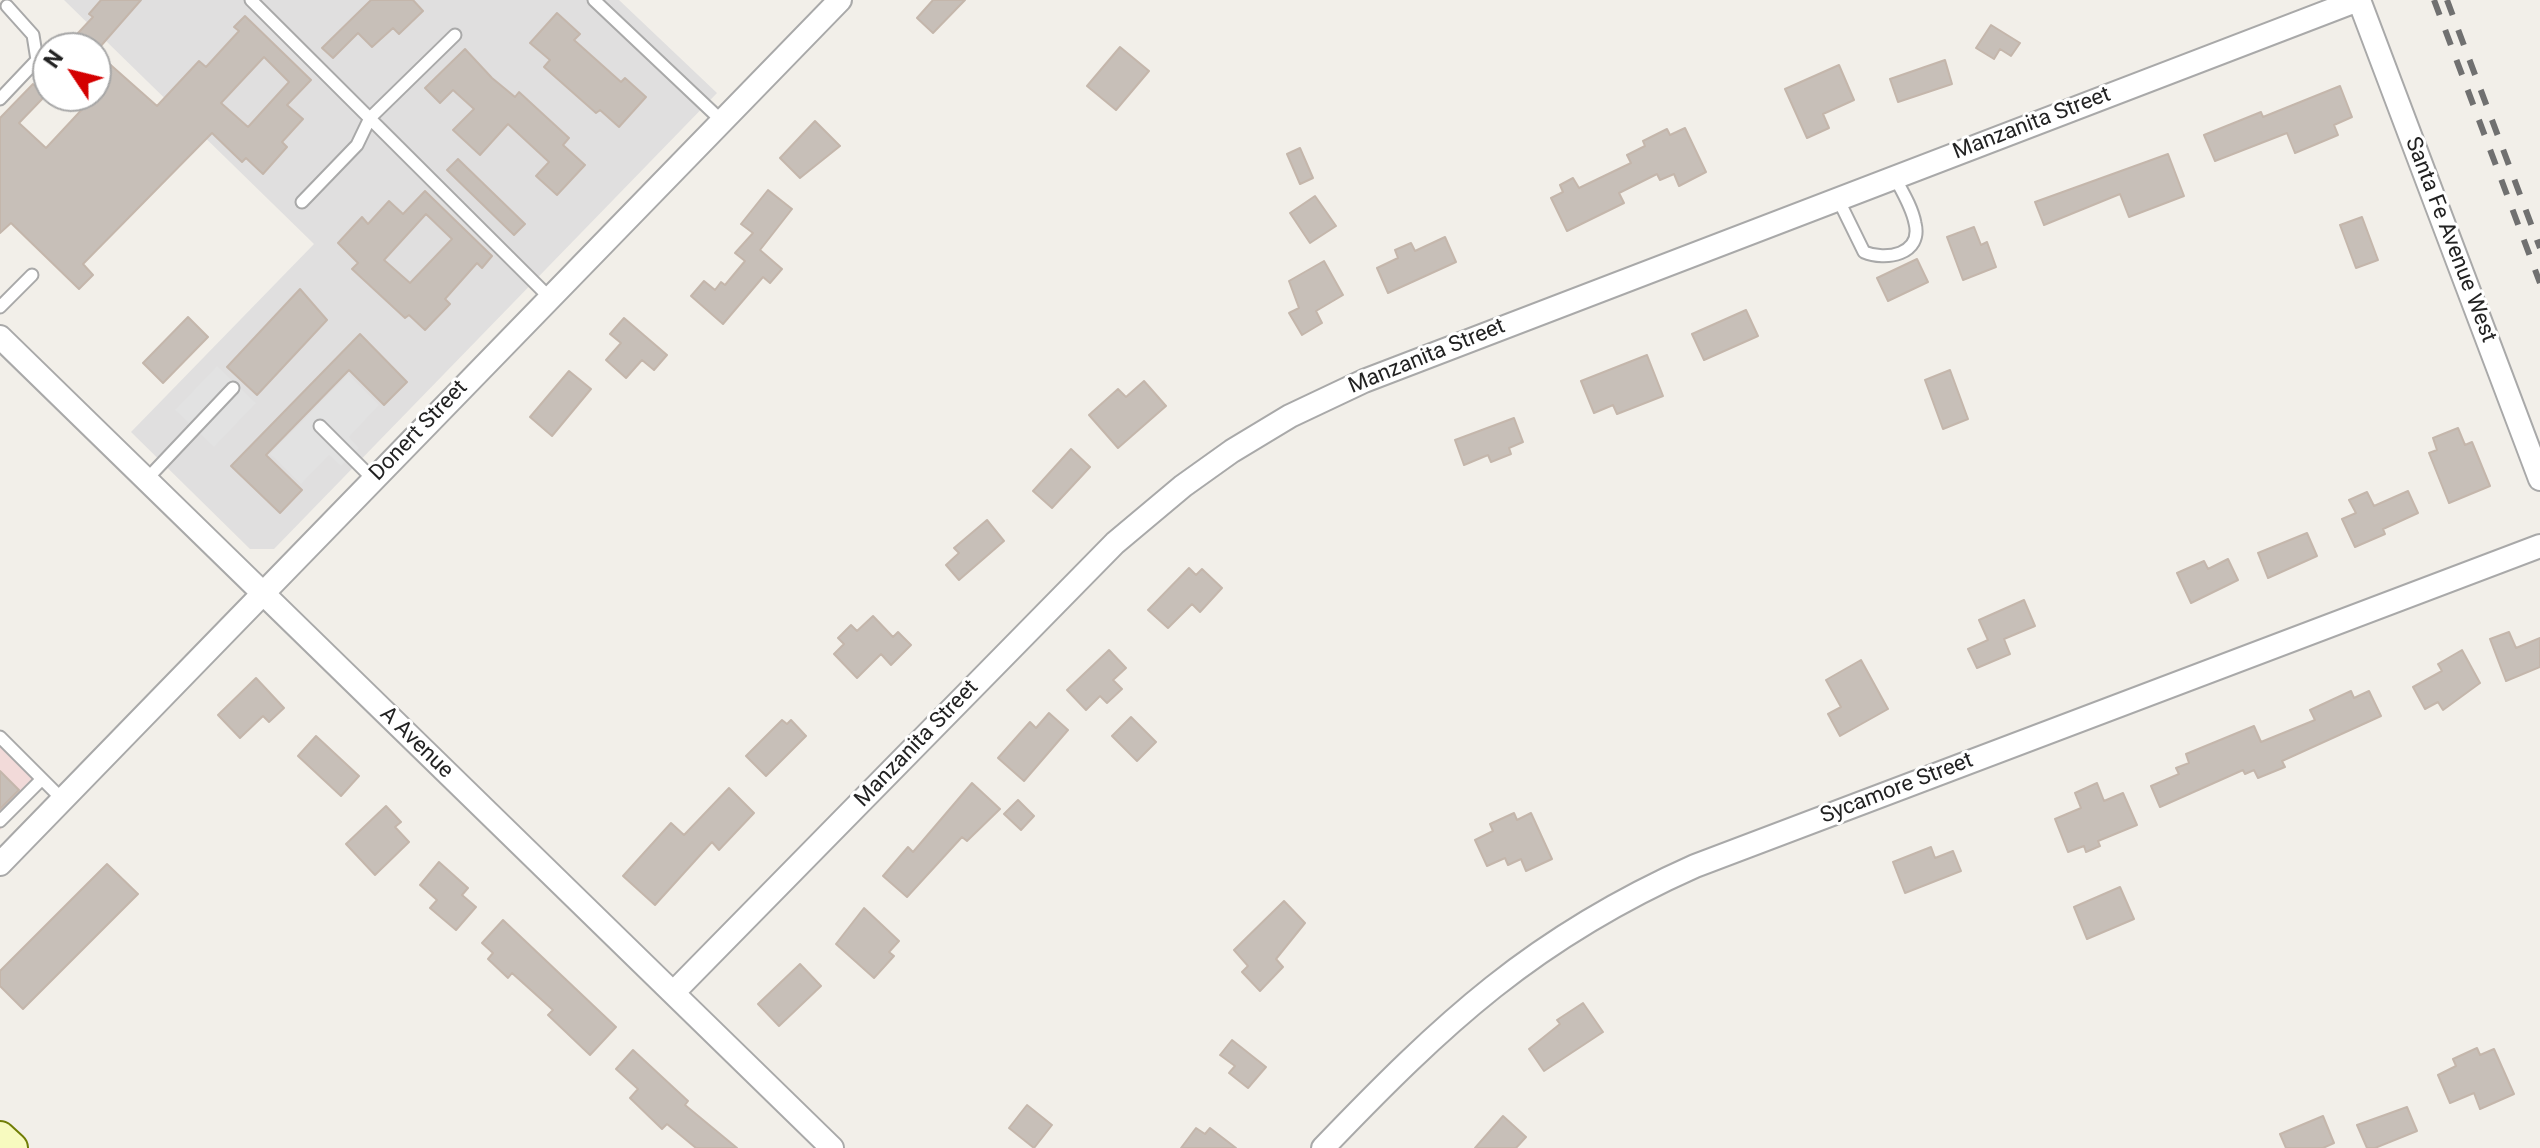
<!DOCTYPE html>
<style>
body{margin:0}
#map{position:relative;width:2540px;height:1148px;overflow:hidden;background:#f2efe9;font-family:Roboto,sans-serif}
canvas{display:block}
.north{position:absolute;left:32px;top:32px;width:80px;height:80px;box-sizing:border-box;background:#fff;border:2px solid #a7a7a7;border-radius:50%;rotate:305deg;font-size:22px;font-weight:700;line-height:32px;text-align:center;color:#222}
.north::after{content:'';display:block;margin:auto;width:28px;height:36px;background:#d40000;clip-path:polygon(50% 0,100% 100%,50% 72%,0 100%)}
</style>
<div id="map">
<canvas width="2540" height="1148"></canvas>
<div class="north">N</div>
</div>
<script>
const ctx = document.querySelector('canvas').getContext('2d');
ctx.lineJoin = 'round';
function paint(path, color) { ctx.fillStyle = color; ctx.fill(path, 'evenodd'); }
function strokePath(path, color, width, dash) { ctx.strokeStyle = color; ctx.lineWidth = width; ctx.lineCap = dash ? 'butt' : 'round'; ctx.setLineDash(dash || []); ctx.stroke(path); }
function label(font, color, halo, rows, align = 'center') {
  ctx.font = font + ' Roboto,sans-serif'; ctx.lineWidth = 6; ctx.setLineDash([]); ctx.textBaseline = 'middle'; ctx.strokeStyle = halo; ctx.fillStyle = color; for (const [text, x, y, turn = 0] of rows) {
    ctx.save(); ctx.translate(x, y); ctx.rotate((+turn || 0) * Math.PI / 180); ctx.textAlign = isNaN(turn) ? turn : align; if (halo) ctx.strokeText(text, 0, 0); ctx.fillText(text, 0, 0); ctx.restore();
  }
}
paint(new Path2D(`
 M64,0H619L717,93L274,549H250L131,432L314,244Z`), '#e0dfdf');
paint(new Path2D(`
 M0,747L42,787L0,830Z`), '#f2dad9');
paint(new Path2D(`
 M217,366L256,403L214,447L175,410Z
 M348,374L379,405L349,437L359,448L341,466L329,455L301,484L270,454Z`), '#e2e2e2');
const building = new Path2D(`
 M101,0H141L99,48H64L93,17L89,14Z
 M371,0H413L423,11L399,34L393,28L372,47L358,33L333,58L322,48Z
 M933,0H965L933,33L917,18Z
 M557,13L580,34L574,40L621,82L625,78L646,97L619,127L600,110L596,113L544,67L550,60L530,43Z
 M245,16L311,80L287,105L303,119L282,142L287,147L263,174L246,158L242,162L212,133L83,264L93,275L79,289L11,223L0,233V118L33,84L45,96L19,123L46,148L102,88L96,82V52L157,106L199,61L206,67L239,31L234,27ZM264,57L289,82L248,127L221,103Z
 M1991,25L2020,43L2011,56L2000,49L1994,59L1976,48Z
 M1120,47L1149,71L1116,110L1087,86Z
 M465,49L492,78L515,97L519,92L569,138L563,145L585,165L557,195L536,176L549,162L508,124L480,155L453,130L474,109L453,90L440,103L425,88Z
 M1945,60L1952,84L1898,102L1890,79Z
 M1839,65L1854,100L1823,114L1829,128L1807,138L1785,89Z
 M2340,86L2352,117L2334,125L2338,135L2295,153L2287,133L2215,161L2204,135L2261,112L2263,117Z
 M815,121L840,146L800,178L780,158Z
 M1685,128L1706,172L1679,186L1674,174L1660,180L1657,174L1619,193L1624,203L1567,231L1551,198L1563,192L1560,185L1573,178L1579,188L1631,163L1627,155L1645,146L1643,141L1667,129L1670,135Z
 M1300,148L1313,178L1300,184L1287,154Z
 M2168,154L2184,196L2129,217L2120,194L2044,225L2035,202Z
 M458,159L525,224L514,235L447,170Z
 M768,190L792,209L760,250L782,269L770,283L763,277L723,324L691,296L704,281L715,290L721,282L725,285L745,261L735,253L753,233L741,224Z
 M425,191L492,256L482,268L477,263L445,299L450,304L425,330L409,315L405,318L352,269L358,263L338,243L362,217L368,224L389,201L403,214ZM426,214L452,239L410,283L384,260Z
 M1315,196L1336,226L1310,243L1290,213Z
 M2362,217L2378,260L2356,268L2340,225Z
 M1974,227L1981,245L1987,242L1996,267L1963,280L1947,237Z
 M1445,237L1456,262L1388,293L1377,268L1398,258L1395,250L1411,243L1415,251Z
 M1917,259L1928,282L1888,301L1877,278Z
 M1324,261L1343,295L1316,311L1322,323L1302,335L1289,313L1299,308L1289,281Z
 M300,289L327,320L257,395L227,367Z
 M1746,310L1758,336L1704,360L1692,334Z
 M188,317L208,337L163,383L143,363Z
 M624,318L667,355L654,370L642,360L626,378L606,360L621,343L610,334Z
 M360,334L407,382L384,405L349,370L266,455L302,490L280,513L231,466Z
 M1647,355L1663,396L1617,414L1613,405L1594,413L1581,381Z
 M1950,370L1968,419L1943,429L1925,380Z
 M569,371L591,389L552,436L530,417Z
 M1144,381L1166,406L1118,448L1089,415L1118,389L1126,397Z
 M1514,418L1523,442L1509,448L1511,454L1491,462L1488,455L1464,465L1455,440Z
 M2458,428L2465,445L2472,442L2490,486L2449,503L2429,453L2437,450L2433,438Z
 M1071,449L1090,467L1052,508L1033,491Z
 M2408,491L2418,513L2383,529L2385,534L2355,547L2342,519L2356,513L2349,500L2367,492L2374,506Z
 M987,520L1004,541L959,580L946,565L959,553L954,548Z
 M2307,533L2317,556L2268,578L2258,553Z
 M2228,559L2238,580L2191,603L2177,573L2204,561L2208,569Z
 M1189,568L1196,575L1202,569L1222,588L1200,612L1192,604L1168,628L1148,610Z
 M2024,600L2035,626L2004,639L2010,654L1977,668L1968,649L1988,640L1979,620Z
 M873,616L893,637L898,632L911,645L891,665L881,654L857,678L834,654L844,644L838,638L851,625L857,631Z
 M2509,632L2516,648L2540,638V667L2506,681L2490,639Z
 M1109,650L1126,668L1113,680L1122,689L1107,703L1100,696L1086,710L1067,690Z
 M2462,650L2480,683L2443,710L2438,702L2425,709L2413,687L2442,671L2438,664Z
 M1861,660L1888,709L1840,736L1828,714L1841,707L1826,680Z
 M256,678L284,708L269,722L263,716L240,738L218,715Z
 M2351,691L2354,698L2369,691L2381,716L2282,761L2285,767L2258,778L2254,770L2245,774L2243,770L2160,807L2151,786L2179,774L2176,768L2189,763L2186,754L2254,726L2261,742L2315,720L2310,710Z
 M1049,713L1068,730L1024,781L998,758L1030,722L1036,728Z
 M1131,717L1156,742L1137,761L1112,736Z
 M782,720L787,724L791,720L806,736L766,776L746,756Z
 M316,736L359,776L341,796L298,756Z
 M0,771L19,790L0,809Z
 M972,783L1000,809L967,841L962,837L907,897L883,876L908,847L913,852Z
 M2097,783L2104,801L2123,793L2137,825L2098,841L2100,846L2086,852L2084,846L2068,852L2055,819L2081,808L2075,793Z
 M729,788L754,813L719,850L712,842L655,905L623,876L671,823L684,835Z
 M1018,800L1034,816L1021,830L1004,814Z
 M386,806L401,822L395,827L409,842L375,875L346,844Z
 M1514,813L1517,820L1531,813L1552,859L1526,871L1521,859L1508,865L1505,858L1487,866L1475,840L1493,831L1490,824Z
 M1931,847L1935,858L1953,851L1961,871L1905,893L1893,862Z
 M439,862L468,888L462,895L476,907L456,930L430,908L437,900L420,885Z
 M107,864L138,894L23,1009L0,986V971Z
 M2120,887L2134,919L2087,939L2074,907Z
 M1284,901L1305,923L1276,959L1283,967L1260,991L1242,972L1248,966L1234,950Z
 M864,908L899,941L889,952L894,956L874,978L836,944Z
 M503,920L616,1027L590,1055L548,1015L553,1010L512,973L508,978L488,959L493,953L482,943Z
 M800,964L821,986L779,1026L758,1004Z
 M1583,1003L1603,1032L1544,1071L1529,1049L1560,1024L1557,1020Z
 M1232,1040L1266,1067L1248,1088L1229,1073L1235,1066L1220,1055Z
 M2477,1048L2480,1055L2494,1049L2514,1094L2480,1109L2474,1093L2450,1103L2438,1075L2456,1066L2453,1059Z
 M633,1050L688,1101L685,1105L737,1148H696L667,1124L662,1129L630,1098L638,1089L616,1069Z
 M1027,1105L1052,1125L1034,1148L1009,1128Z
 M2407,1107L2417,1131L2375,1148H2367L2357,1125Z
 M1503,1116L1526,1137L1516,1148H1475Z
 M2323,1116L2334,1143L2323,1148H2286L2280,1134Z
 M1196,1128L1205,1134L1210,1128L1236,1148H1181Z`);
paint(building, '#c7bfb8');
strokePath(building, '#c4b6ab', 2);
const lane = new Path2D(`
 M251,0L550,298
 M594,0L722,121
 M0,99L37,60L33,35L7,6
 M1838,199L1864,252C1885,261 1923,255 1915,223C1912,207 1902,191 1894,176
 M302,202L357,145L370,118L455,35
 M0,307L32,275
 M320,426L373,479
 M146,480L233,388
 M0,737L63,800
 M0,821L42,779`);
const street = new Path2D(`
 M2359,0L2540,479
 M0,337L832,1148
 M0,864L840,0
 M673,993L1115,543L1183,486L1232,451L1290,416L1364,381L2358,0
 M1323,1148C1443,1023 1533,938 1695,866L2540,546`);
const secondary = new Path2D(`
 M0,1137L12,1148`);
strokePath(lane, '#a9a9a9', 15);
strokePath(street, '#a9a9a9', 26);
strokePath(secondary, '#707d05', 34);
strokePath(lane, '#fff', 11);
strokePath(street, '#fff', 22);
strokePath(secondary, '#f7fabf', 30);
strokePath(new Path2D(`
 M2434,0L2540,283
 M2447,0L2540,248`), '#707070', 6, [16, 16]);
label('22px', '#222', '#fff', [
 ["Manzanita Street",2032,124,-21],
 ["Santa Fe Avenue West",2450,240,69],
 ["Manzanita Street",1427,357,-22],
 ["Donert Street",419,431,-46],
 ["A Avenue",416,743,44],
 ["Manzanita Street",917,744,-46],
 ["Sycamore Street",1897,789,-21]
]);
</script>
